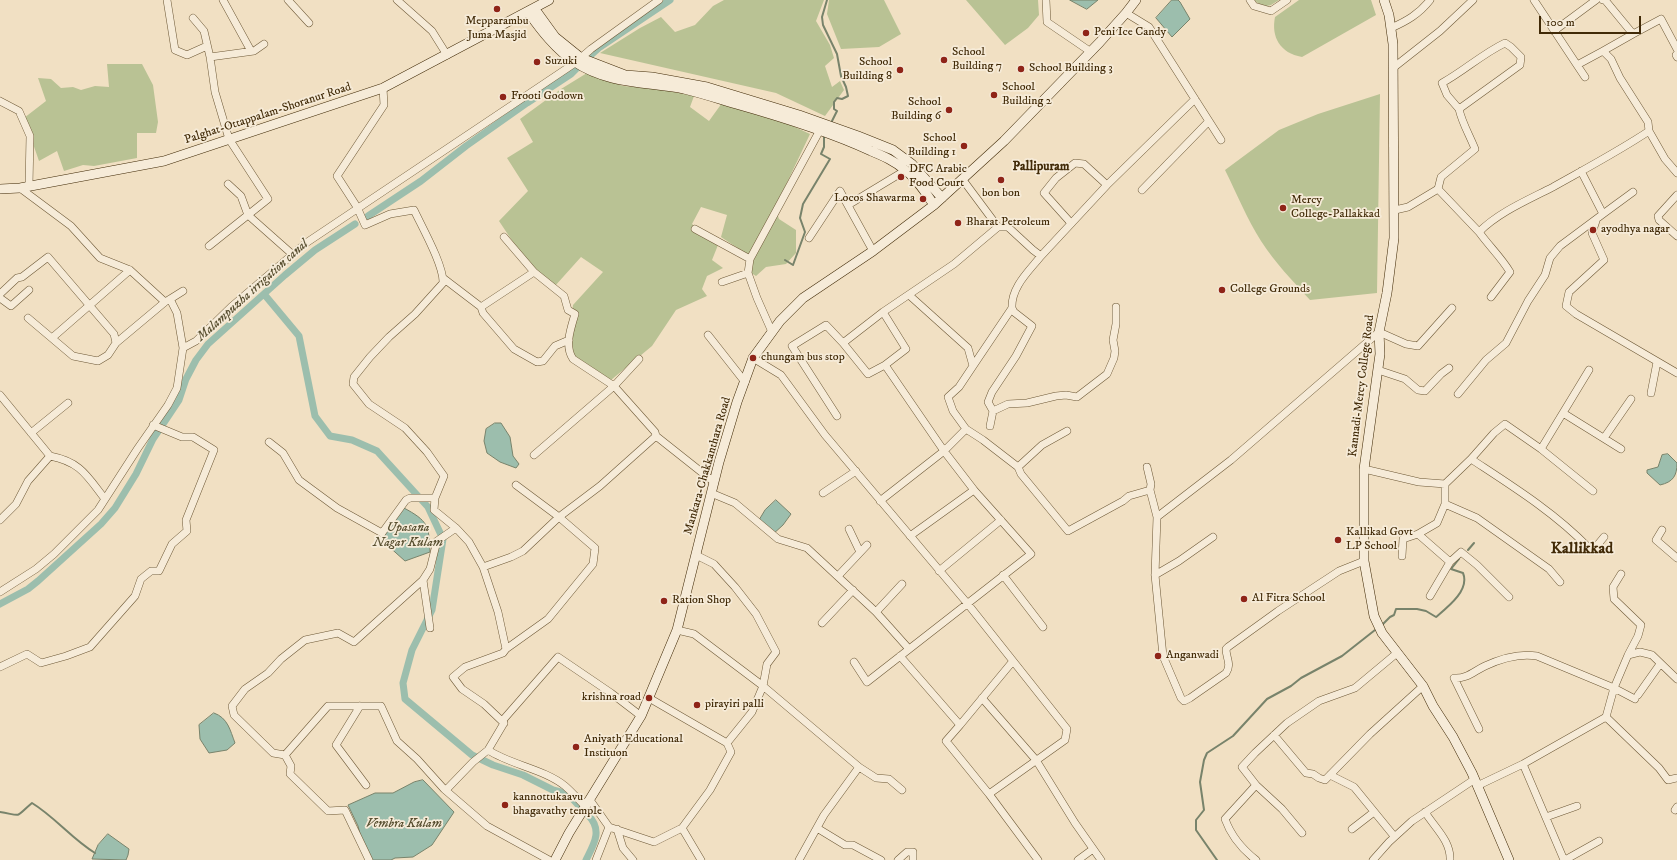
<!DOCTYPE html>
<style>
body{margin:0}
#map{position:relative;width:1677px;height:860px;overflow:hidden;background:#f1e0c3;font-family:"IM FELL DW Pica",serif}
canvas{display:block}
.scale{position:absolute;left:1539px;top:16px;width:102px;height:18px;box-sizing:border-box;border:2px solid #412a07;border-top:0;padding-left:5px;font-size:12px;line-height:14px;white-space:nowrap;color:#412a07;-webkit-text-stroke:3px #f6ebd8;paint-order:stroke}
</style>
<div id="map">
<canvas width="1677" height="860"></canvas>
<div class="scale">100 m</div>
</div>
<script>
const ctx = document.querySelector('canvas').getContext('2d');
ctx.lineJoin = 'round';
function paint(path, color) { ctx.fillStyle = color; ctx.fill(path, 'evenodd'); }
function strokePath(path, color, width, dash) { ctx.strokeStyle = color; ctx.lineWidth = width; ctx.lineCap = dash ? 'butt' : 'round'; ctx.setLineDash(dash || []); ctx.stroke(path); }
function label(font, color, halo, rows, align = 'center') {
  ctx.font = font + ' "IM FELL DW Pica",serif'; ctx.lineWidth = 3.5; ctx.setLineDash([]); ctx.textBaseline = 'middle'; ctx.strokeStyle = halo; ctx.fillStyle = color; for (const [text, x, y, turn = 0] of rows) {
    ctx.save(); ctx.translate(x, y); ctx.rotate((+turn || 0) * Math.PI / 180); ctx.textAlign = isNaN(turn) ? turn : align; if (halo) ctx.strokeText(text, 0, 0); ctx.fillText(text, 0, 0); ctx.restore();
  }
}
paint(new Path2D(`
 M724,0H824L816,21L830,45L834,58L825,66L832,87L840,81L844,90L825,116L776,93L600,53L640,28L661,17L675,32L695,25L713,6Z
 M829,0H884L901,34L879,47L841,49L827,14Z
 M966,0H1038L1039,15L1028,28L1005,45Z
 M1254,0H1279L1271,5L1263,7Z
 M1299,0H1371L1376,15L1302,57C1280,53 1271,37 1275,17Z
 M107,64H142L153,85L158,122L156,133H137V158L94,166L83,165L64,171L57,151L39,161L24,118L46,101L38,78L51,79L61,88L73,87L81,90L95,86L109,87Z
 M587,73L623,86L659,89L694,96L690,107L709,121L722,103L771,116L810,134L775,208L779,219L796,230V253L786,264L766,267L756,276L748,271L751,257L721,237L727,215L701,207L692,224L718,245L712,260L723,268L707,276L702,289L707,296L676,310L652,346L611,380L575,357L569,336L573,305L603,272L581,257L555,286L525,260L499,221L528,191L507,158L533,142L520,119L561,89Z
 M1380,94L1377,293L1310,300C1293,281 1275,263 1261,241C1247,219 1237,194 1225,170L1279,130L1318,114Z`), '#b9c294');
const water = new Path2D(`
 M1070,0H1098L1087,9Z
 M1172,0H1178L1180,2L1190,19L1172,37L1156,18Z
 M495,423H501L510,437L513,456L519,464L516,468L500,462L487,453L484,441L486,429Z
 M1668,454L1677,463C1677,476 1673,482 1660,485L1647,473V470L1658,467L1662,455Z
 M776,500L791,514L783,525L772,535L759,520L765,510Z
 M404,508C428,521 429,525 430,552L405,561L386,544L385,533Z
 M214,713C228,718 230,730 235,743L227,750L209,753L200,739L199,725Z
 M423,780L454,812L432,845L413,857L395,858L391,860H372L365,854L358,826L348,805L375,793H393L414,782Z
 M108,834L129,849L128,855L126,860L92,859L98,845Z`);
paint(water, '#9cbead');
strokePath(water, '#78836b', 1);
strokePath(new Path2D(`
 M827,0L822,17L823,25L837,54L841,76L846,87L848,96L842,99L837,98L834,102V109L837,111L831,123
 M785,260L793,265L805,232L800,218L803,204L830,159L821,154L824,147V135
 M1468,550L1474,543
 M1382,625L1390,617L1394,615L1396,609H1417L1426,611L1436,617C1448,607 1470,590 1463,573L1451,569L1459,559
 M0,812C24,816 14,818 32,803C55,817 72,839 95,853
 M1217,860L1196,830V820L1204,810L1200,782L1204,760L1207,753L1233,736L1267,699L1291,686L1301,678L1342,656L1375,630`), '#78836b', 2);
strokePath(new Path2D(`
 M591,55L600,47L670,0
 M368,216L421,181L466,146L527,103L571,74L578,67
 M264,294L299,336L315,416L330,436L352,440L377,451L428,507L443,539L432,610L412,650L403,683L405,699L472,755L493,765L523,775L553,790L568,794L579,806
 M0,604L28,589L38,581L101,524L115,508L136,474L153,439L179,400L186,379L196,360L208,344L285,275L315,250L355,224
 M586,860C594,844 603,830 588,815`), '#9cbead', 7);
const street = new Path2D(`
 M167,0L175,50L187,55L207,46
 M223,0L251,51
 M288,0L309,23
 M397,0L432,31L447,55
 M1046,0L1047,22L1091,52
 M1250,0L1254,6L1271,11L1287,0
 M1534,0L1577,65L1603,51L1611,59L1620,78L1648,122L1649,131L1665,159L1677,173
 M1603,0H1605L1633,34L1603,51
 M1126,13L1149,27L1221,140
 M193,18L204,31L210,57
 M1391,28C1407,21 1419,14 1430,0
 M1554,31L1596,0
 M1633,34L1661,19L1677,49
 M1677,54L1676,55L1677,57
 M1577,65L1585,77
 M1393,68L1440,31L1473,0
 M383,88L384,105L337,176L357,207L365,225L390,214L414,210C422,227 444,266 443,283L415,314L389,337L370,357L354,377L353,384L369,404L405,428L427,452L444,476L435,498L434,510L456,528L469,542L483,567L498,612L506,649L503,653L465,667L453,677L462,689L484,704L504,723L488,750C511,765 544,769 565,786C571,791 577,798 583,804L590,800L609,827L596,860
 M0,101L19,111L30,136L29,186
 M1581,171L1603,214L1633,192
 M963,180L998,227
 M228,184L241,196L248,215L292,254
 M20,188L71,226L100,258L130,270L165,302L116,343
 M1438,189L1479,232
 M1142,190L1209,121
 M1677,195L1658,216L1659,220L1677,236
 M848,205L906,170
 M1395,210L1408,207L1438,189L1441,177L1475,149C1470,136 1462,123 1459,109L1520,65L1521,57L1511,47L1505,43C1482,54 1464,71 1442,83L1447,95L1459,109
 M1596,221L1592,233L1604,260L1569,292L1566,306L1576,314L1677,373
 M1070,222L1044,193L1056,178L1075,163L1084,164L1107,185
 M695,229L750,259
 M504,237L534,272L564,296L568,310L575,314C571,328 564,346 573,359L614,386L655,432L656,436L714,482
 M809,238L840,191L873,251
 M209,246L268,199L229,139L215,92L210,57L254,51L264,44
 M534,272L481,307L483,313L514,349L537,362L543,361L555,346L569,340
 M443,278L481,307
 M722,282L748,273
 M0,294L17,278L22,277L48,257L114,334L116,343L108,355L98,361L73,356L28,318
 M909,295L968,348L973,366L959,387L948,397L953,411L966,429L983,440L1018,467L1021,474L1068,531L1123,501L1129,496L1150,490
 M1491,297L1510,272C1501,257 1489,246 1479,232C1499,212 1528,200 1553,187C1585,169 1619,151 1649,131
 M0,298L11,306L29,290
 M170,299L177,313L183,348
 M167,301L183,291
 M883,312L906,349L885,365
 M772,332L757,298L748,273L750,259L820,130
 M708,335L745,382
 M52,338L130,270
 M843,343L868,374L885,365L944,451L974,490L1031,554L867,682L854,662
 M753,358L781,375L825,435L967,603L1067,729L1065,740L989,794L1038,860
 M973,366L1012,308C1011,287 1029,271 1041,256
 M1378,370L1405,379L1418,390L1425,391L1441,374L1449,368
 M1651,393L1657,362
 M1458,394L1486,360L1506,343L1528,301L1545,275L1550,258L1560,246L1603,214
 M0,395L50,456L28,481L16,504L0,520
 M993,411L988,402L992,392L1016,356L1032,326L1014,312L1012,308
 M1563,413L1621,449
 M837,416L792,346L826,325L843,343L883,312L954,264L998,227H1008L1033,250L1041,256L1107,185L1195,99
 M990,426L993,411L1008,404L1027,403L1056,396L1066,395L1077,397L1107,374L1114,358L1115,351L1113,340L1116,324V307
 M31,433L68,403
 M1604,438L1631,399
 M269,442L283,453L299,480L337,508L382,533L406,500L410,498H435
 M1541,449L1589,370
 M534,455L614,386L639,359
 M50,456C81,462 87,476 105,499
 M1471,459L1494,433L1505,424L1541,449L1593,491
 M1018,467L1042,445L1067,431
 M1147,467L1151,484L1150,490L1157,517L1155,575L1163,656L1181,698L1184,701L1190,698L1226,673C1232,664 1226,658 1226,649L1228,647L1278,611L1339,571L1364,561
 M1364,469L1419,482L1445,484V504
 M1445,484L1471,459C1512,486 1554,512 1588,547L1595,548L1604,537
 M711,493L735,503L778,539L807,548L876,612L909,649
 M823,493L856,471
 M880,501L944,451L966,429
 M1157,517L1231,460L1379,332L1406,344L1418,346L1452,308
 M849,529L860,552
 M1662,530L1656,540L1677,558
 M910,536L974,490
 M1402,556L1403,539L1418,534
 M483,567L511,557L523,551L559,517L600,486L656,436
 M939,571L1001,520
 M1621,574L1613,587L1614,599L1641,625L1638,636L1628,655
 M1003,575L1043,627
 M1155,575L1179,561L1213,537
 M838,576L867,545
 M423,580L430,628
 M0,592L36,569L54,554L98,510L138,448L168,405L177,388L183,348L196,341L231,307L306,243L575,63L591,49L659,0
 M1430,596L1450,562
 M1509,597L1477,565L1461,552L1450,562L1418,534L1437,523L1445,504L1477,518L1549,569L1560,582
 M876,612L902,584
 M822,623L853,590
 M677,630L694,634L763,686L859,767L876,778L889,779L902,790
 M506,649L548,619L593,564L595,548L559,517L516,485
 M900,656L960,725L946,741L989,794
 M0,667L27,654L41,663L66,656L90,647L135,596L141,579L151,571H159L172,544L187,531L186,520L214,450L193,437H182L153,425
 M1638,695L1660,664
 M649,698L727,743L752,712L763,686L767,664L776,652L756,614L735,587L714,564L696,555
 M982,698L1036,760L1075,823L1101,860
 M360,706L336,745L366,785
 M1606,717L1659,768L1668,780L1677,778
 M504,723L503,720L558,657L611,693L641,716
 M960,725L1013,661
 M1479,729L1454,678C1467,679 1474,671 1485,666C1502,658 1519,653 1537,656L1614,688L1635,699
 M1274,735L1306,773L1313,774L1319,778L1325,780L1370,734L1423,686
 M285,755L328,706H381L397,741L417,759L444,789L487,826L549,860
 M1523,764L1564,860
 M1330,775L1354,787L1394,836
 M1256,785L1282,809L1302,833
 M1477,786L1523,764L1606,717L1614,688L1628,655L1640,652L1652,655L1677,679
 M446,790L473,762L488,750
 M1675,810L1677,807
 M1425,812C1435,828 1451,841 1450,860
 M1546,817L1577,806
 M609,827L654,842L682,828
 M817,828L845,845H853L881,860
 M617,829L623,848L633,860
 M1352,829L1374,812
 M369,860L345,810L328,811L290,774L291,766L285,755L273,753L234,715L232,706L245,689L268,673L281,659L305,640L338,633L354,642L423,580L430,569L437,541L456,528
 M701,860L682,828L710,790L731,752L727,743
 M799,860L824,815L859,767
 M898,860L907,852H913V860
 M1078,860L1093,849
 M1256,860C1242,849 1231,836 1225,819L1256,785L1242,767L1255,753L1287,723L1319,701L1355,688L1397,653
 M1373,860L1389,842L1412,821L1475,779
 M1565,860L1599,841`);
const secondary = new Path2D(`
 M1384,0L1389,15L1393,44L1394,238L1387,293L1379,332L1380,354L1364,469V561L1374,616L1382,633L1423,686L1433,706L1453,737L1472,773L1509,860
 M534,8L555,37L581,58L625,75L652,77L707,87L799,115L858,136L893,150L912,164L942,198
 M528,12C541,30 556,50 575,62C607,84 647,82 684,89C701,93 719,99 736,104C782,117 828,131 871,151C883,156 895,161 905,170C917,179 926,193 934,205
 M0,189L20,188L164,161L383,88L549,0
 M555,860L569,833L641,716L677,630L719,462L737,402L753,358L780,321L803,298L873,251L934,205L1004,141L1100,42L1126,13L1136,0`);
strokePath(street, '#6d5836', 8);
strokePath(secondary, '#412a07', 10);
strokePath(street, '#f6ebd8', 7);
strokePath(secondary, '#f6ebd8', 9);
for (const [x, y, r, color] of [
 [497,9,4,"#8f2418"],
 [1086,33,4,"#8f2418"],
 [944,60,4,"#8f2418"],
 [537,62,4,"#8f2418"],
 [1021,69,4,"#8f2418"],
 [900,70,4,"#8f2418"],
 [994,95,4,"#8f2418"],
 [503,97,4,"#8f2418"],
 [949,110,4,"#8f2418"],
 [964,146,4,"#8f2418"],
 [901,177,4,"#8f2418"],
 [1001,180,4,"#8f2418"],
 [923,199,4,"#8f2418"],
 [1283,208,4,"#8f2418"],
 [958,223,4,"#8f2418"],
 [1593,230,4,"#8f2418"],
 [1222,290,4,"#8f2418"],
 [753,358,4,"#8f2418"],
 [1338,540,4,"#8f2418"],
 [1244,599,4,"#8f2418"],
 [664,601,4,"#8f2418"],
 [1158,656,4,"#8f2418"],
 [649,698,4,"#8f2418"],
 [697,705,4,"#8f2418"],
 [576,747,4,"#8f2418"],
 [505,805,4,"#8f2418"]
]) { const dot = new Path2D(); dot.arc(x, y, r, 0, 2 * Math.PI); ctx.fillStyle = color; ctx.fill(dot); strokePath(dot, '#f6ebd8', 1.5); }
label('12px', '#412a07', '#f6ebd8', [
 ["Mepparambu",497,22,"center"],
 ["Juma Masjid",497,36,"center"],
 ["Peni Ice Candy",1094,33],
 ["School",952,53],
 ["Building 7",952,67],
 ["Suzuki",545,62],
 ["School",892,63,"right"],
 ["Building 8",892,77,"right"],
 ["School Building 3",1029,69],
 ["School",1002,88],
 ["Building 2",1002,102],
 ["Frooti Godown",511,97],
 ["School",941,103,"right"],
 ["Building 6",941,117,"right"],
 ["School",956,139,"right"],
 ["Building 1",956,153,"right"],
 ["DFC Arabic",909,170],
 ["Food Court",909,184],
 ["bon bon",1001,194,"center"],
 ["Locos Shawarma",915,199,"right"],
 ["Mercy",1291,201],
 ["College-Pallakkad",1291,215],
 ["Bharat Petroleum",966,223],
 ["ayodhya nagar",1601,230],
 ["College Grounds",1230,290],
 ["chungam bus stop",761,358],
 ["Kallikad Govt",1346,533],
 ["LP School",1346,547],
 ["Al Fitra School",1252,599],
 ["Ration Shop",672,601],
 ["Anganwadi",1166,656],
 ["krishna road",641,698,"right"],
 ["pirayiri palli",705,705],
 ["Aniyath Educational",584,740],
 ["Instituon",584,754],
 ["kannottukaavu",513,798],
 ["bhagavathy temple",513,812]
], 'left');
label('12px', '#412a07', '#f6ebd8', [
 ["Palghat-Ottappalam-Shoranur Road",268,114,-18],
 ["Kannadi-Mercy College Road",1362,386,-83],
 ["Mankara-Chakkanthara Road",708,466,-74]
]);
label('bold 13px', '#412a07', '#f6ebd8', [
 ["Pallipuram",1041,167]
]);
label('italic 13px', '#584f30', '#f6ebd8', [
 ["Malampuzha irrigation canal",253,291,-42],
 ["Upasana",408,528],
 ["Nagar Kulam",408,543],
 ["Vembra Kulam",404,824]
]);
label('bold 16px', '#412a07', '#f6ebd8', [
 ["Kallikkad",1582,550]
]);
</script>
